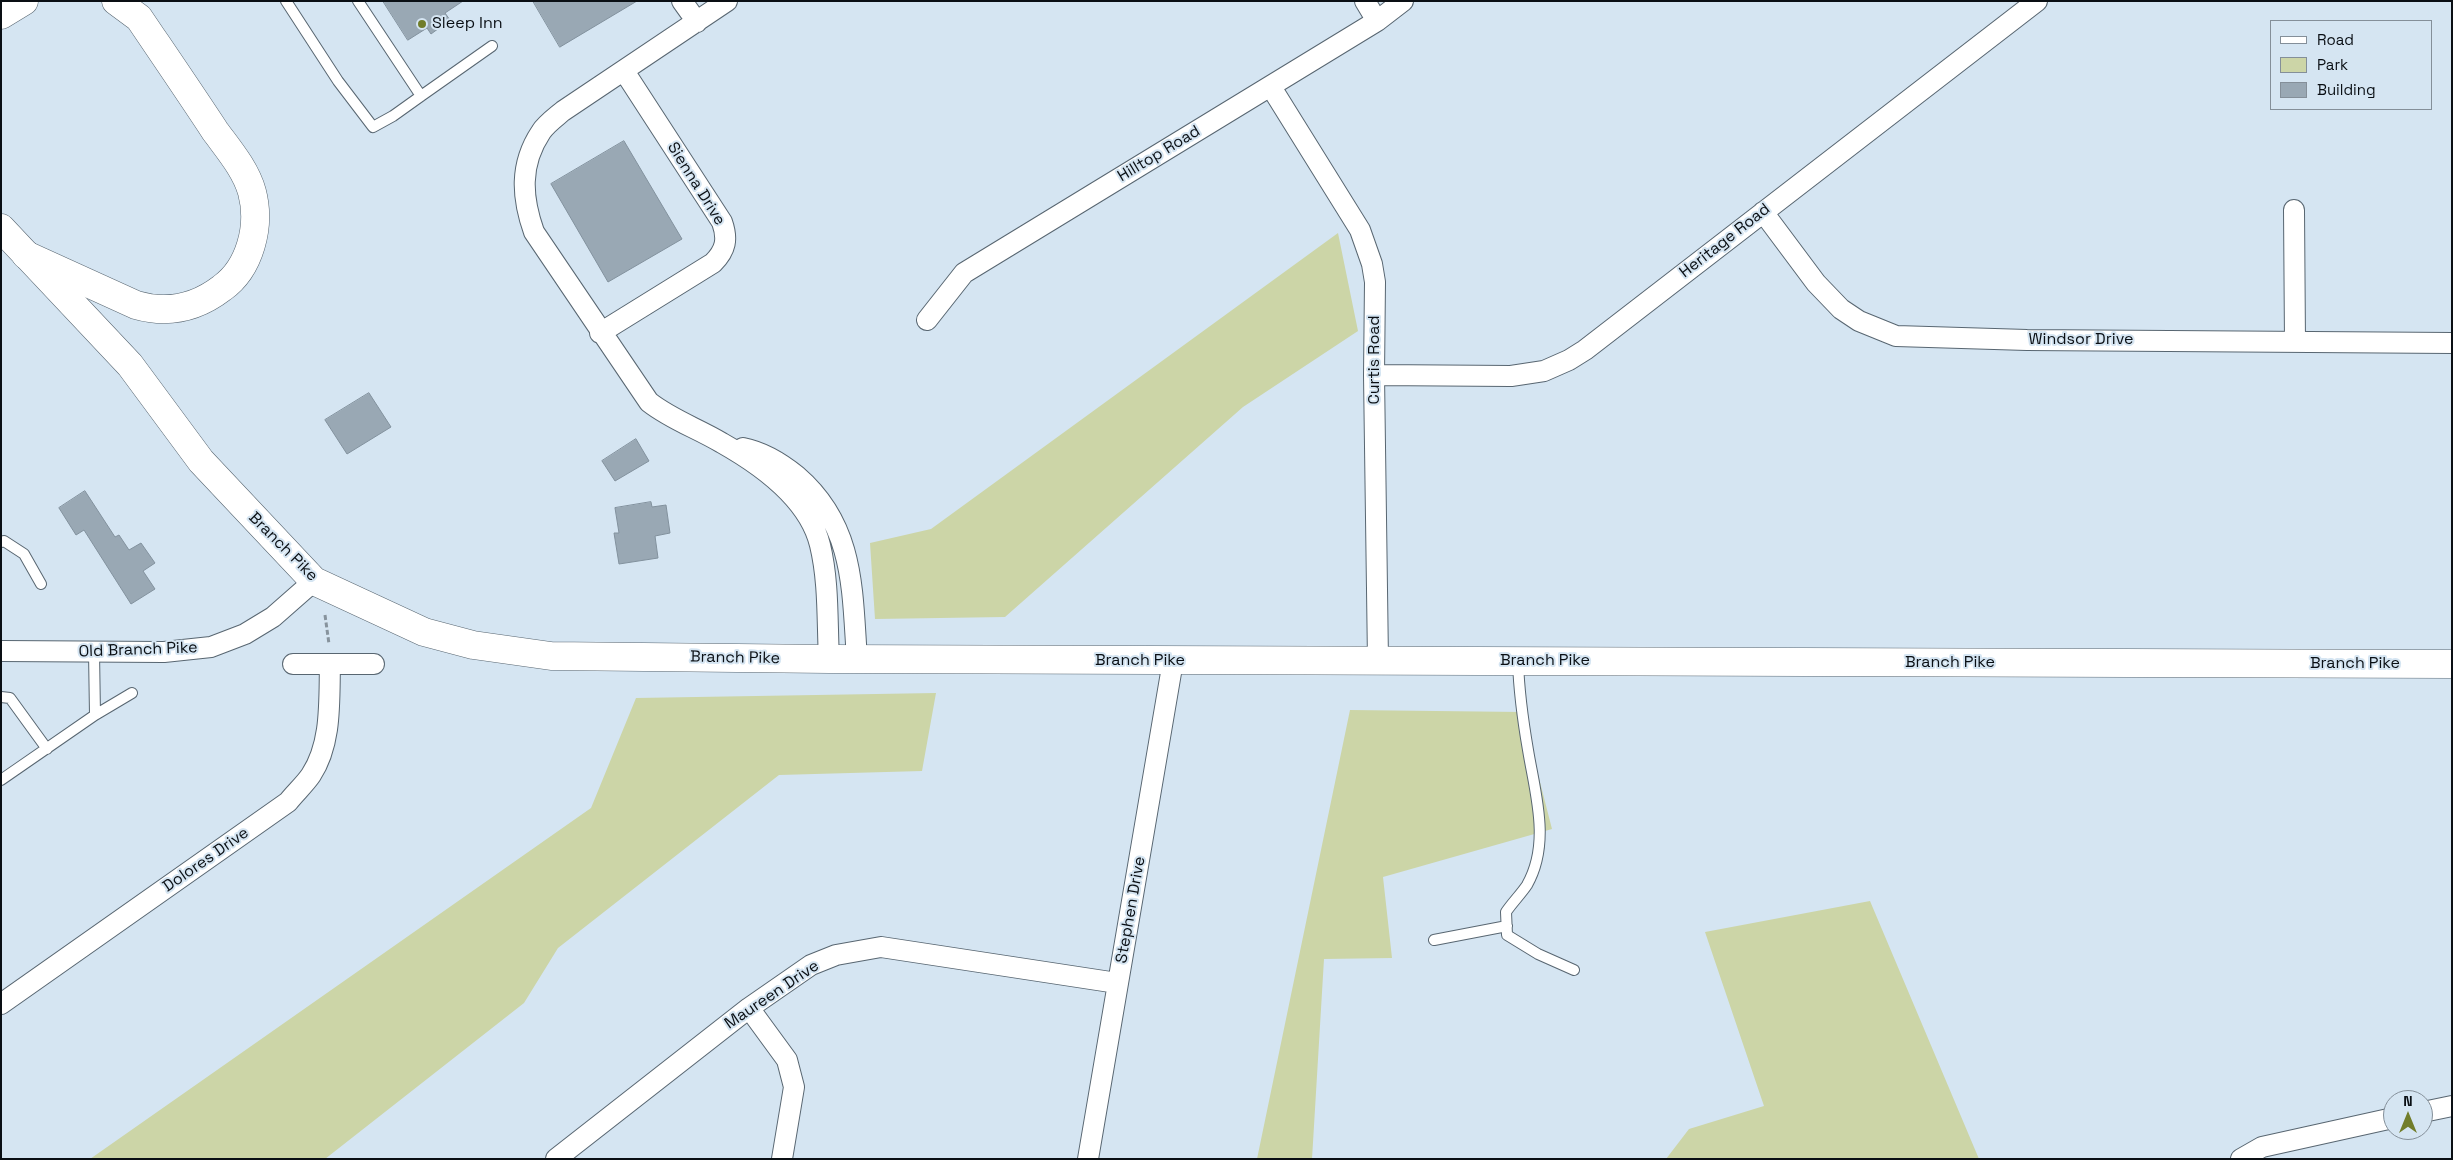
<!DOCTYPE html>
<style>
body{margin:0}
#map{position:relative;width:2453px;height:1160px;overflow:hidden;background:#d5e5f2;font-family:"Space Grotesk",sans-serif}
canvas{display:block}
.frame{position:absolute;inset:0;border:2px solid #0a0f14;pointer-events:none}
.legend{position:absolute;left:2270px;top:20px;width:162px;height:90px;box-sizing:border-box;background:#d5e5f2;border:1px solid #848f99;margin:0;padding:6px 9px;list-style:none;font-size:15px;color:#0a0f14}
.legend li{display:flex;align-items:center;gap:10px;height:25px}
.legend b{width:25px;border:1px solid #848f99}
.north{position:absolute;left:2383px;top:1090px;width:50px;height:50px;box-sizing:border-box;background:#d5e5f2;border:1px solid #848f99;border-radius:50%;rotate:0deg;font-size:14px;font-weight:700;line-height:20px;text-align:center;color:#0a0f14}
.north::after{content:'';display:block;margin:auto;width:18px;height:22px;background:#717d2a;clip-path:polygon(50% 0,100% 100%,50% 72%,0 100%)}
</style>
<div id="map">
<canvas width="2453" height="1160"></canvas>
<div class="frame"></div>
<ul class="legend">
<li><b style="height:6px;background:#fff"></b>Road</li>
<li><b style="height:14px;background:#ccd5a7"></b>Park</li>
<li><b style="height:14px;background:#99a8b4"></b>Building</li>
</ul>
<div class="north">N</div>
</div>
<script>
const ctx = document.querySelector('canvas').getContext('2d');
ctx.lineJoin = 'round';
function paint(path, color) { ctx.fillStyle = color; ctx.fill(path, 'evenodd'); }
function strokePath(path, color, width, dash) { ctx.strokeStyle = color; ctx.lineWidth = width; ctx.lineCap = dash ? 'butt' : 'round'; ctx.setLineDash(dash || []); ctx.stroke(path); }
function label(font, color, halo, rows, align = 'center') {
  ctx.font = font + ' "Space Grotesk",sans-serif'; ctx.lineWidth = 4; ctx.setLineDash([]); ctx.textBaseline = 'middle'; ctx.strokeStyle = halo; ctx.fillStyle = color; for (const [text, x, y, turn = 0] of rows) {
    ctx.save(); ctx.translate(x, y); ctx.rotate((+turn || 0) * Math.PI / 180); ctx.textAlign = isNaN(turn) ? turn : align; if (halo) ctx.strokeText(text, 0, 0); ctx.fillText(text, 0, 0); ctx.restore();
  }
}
paint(new Path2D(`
 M1338,233L1358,331L1243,407L1005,617L875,619L870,543L931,529Z
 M936,693L922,771L779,775L558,948L524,1003L325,1159H90L591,808L636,698Z
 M1350,710L1522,712L1552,829L1383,877L1392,958L1324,959L1312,1159H1257Z
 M1870,901L1979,1159H1666L1689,1129L1764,1106L1705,932Z`), '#ccd5a7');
const building = new Path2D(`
 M383,1H463L445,13L450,20L431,34L427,28L408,40Z
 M533,1H637L560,47Z
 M624,141L682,239L608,282L551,184Z
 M369,393L391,427L347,454L325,420Z
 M636,439L649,461L615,481L602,461Z
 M85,491L115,537L119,535L129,550L141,543L155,563L143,571L155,589L131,604L84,530L76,535L59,508Z
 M651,502L652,507L666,505L670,533L655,536L658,558L619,564L614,533H619L615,508Z`);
paint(building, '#99a8b4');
strokePath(building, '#82919d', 1);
const lane = new Path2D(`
 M286,1L338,81L373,127L393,116L421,96
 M358,1L421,96L492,46
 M1,542L4,541L24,554L41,584
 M1518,662C1519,692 1523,721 1528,750C1535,793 1551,843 1527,885C1521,894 1512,903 1506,912L1507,935L1538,954L1574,970
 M1,697L10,698L47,749
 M95,715L132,693
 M1,780L95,715L94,652
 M1434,940L1507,926`);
const street = new Path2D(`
 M682,1L697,22
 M727,1L563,111C556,117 546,124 541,132C519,165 522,198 534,232L649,402C672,420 697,428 722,443C761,465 809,499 820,545C829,582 827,622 829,659
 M1365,1L1377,21
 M1271,87L1360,230L1372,264L1375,282L1374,375L1378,661
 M2294,210L2295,342
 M1763,212L1816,283L1841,309L1859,321L1896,336L2027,340L2452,343
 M927,320L964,273L1377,21L1403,1
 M600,333L713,263C726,250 728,239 722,222L624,71
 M1374,375L1511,376L1544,371L1569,360L1585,350L2037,1
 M743,448C763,452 781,463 797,476C855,526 852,590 857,659
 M1,651L164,652L211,647L245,634L273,617L314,581
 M293,664H374
 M1,1004L288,802C295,793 305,784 311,775C332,743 329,701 330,664
 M749,1008L787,1060L794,1087L782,1159
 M2423,1112L2452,1106
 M556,1159L749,1008L811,965L836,955L881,947L1117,983
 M1088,1159L1173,661
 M2241,1159L2262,1147L2393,1118`);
const secondary = new Path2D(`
 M1,228L130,365L201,461L314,581L424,632L473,645L551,656L829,659L2452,664`);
const highway = new Path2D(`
 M1,15L24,1
 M26,255L136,305C167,314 196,308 222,288C250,268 261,226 252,192C246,170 229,150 215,131C190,93 164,55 139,18L116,1`);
strokePath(lane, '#586671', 12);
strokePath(street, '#586671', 22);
strokePath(secondary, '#586671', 29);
strokePath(highway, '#586671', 29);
strokePath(new Path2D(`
 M325,615L329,644`), '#87939d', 3, [5, 2.5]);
strokePath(lane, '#fff', 10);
strokePath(street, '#fff', 20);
strokePath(secondary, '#fff', 28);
strokePath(highway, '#fff', 28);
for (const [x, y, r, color] of [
 [422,24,5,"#717d2a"]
]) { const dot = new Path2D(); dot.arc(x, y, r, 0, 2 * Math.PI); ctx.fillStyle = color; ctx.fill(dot); strokePath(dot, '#d5e5f2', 2); }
label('16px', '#0a0f14', '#d5e5f2', [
 ["Sleep Inn",432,24]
], 'left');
label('16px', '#0a0f14', '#d5e5f2', [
 ["Hilltop Road",1159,154,-31],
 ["Sienna Drive",696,184,58],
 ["Heritage Road",1725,241,-38],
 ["Windsor Drive",2081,340],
 ["Curtis Road",1375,360,-90],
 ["Branch Pike",283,547,45],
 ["Old Branch Pike",138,650,-2],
 ["Branch Pike",735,658,1],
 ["Branch Pike",1140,661],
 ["Branch Pike",1545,661],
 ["Branch Pike",1950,663],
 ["Branch Pike",2355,664],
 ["Dolores Drive",206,860,-35],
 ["Stephen Drive",1131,910,-80],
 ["Maureen Drive",772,995,-34]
]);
</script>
